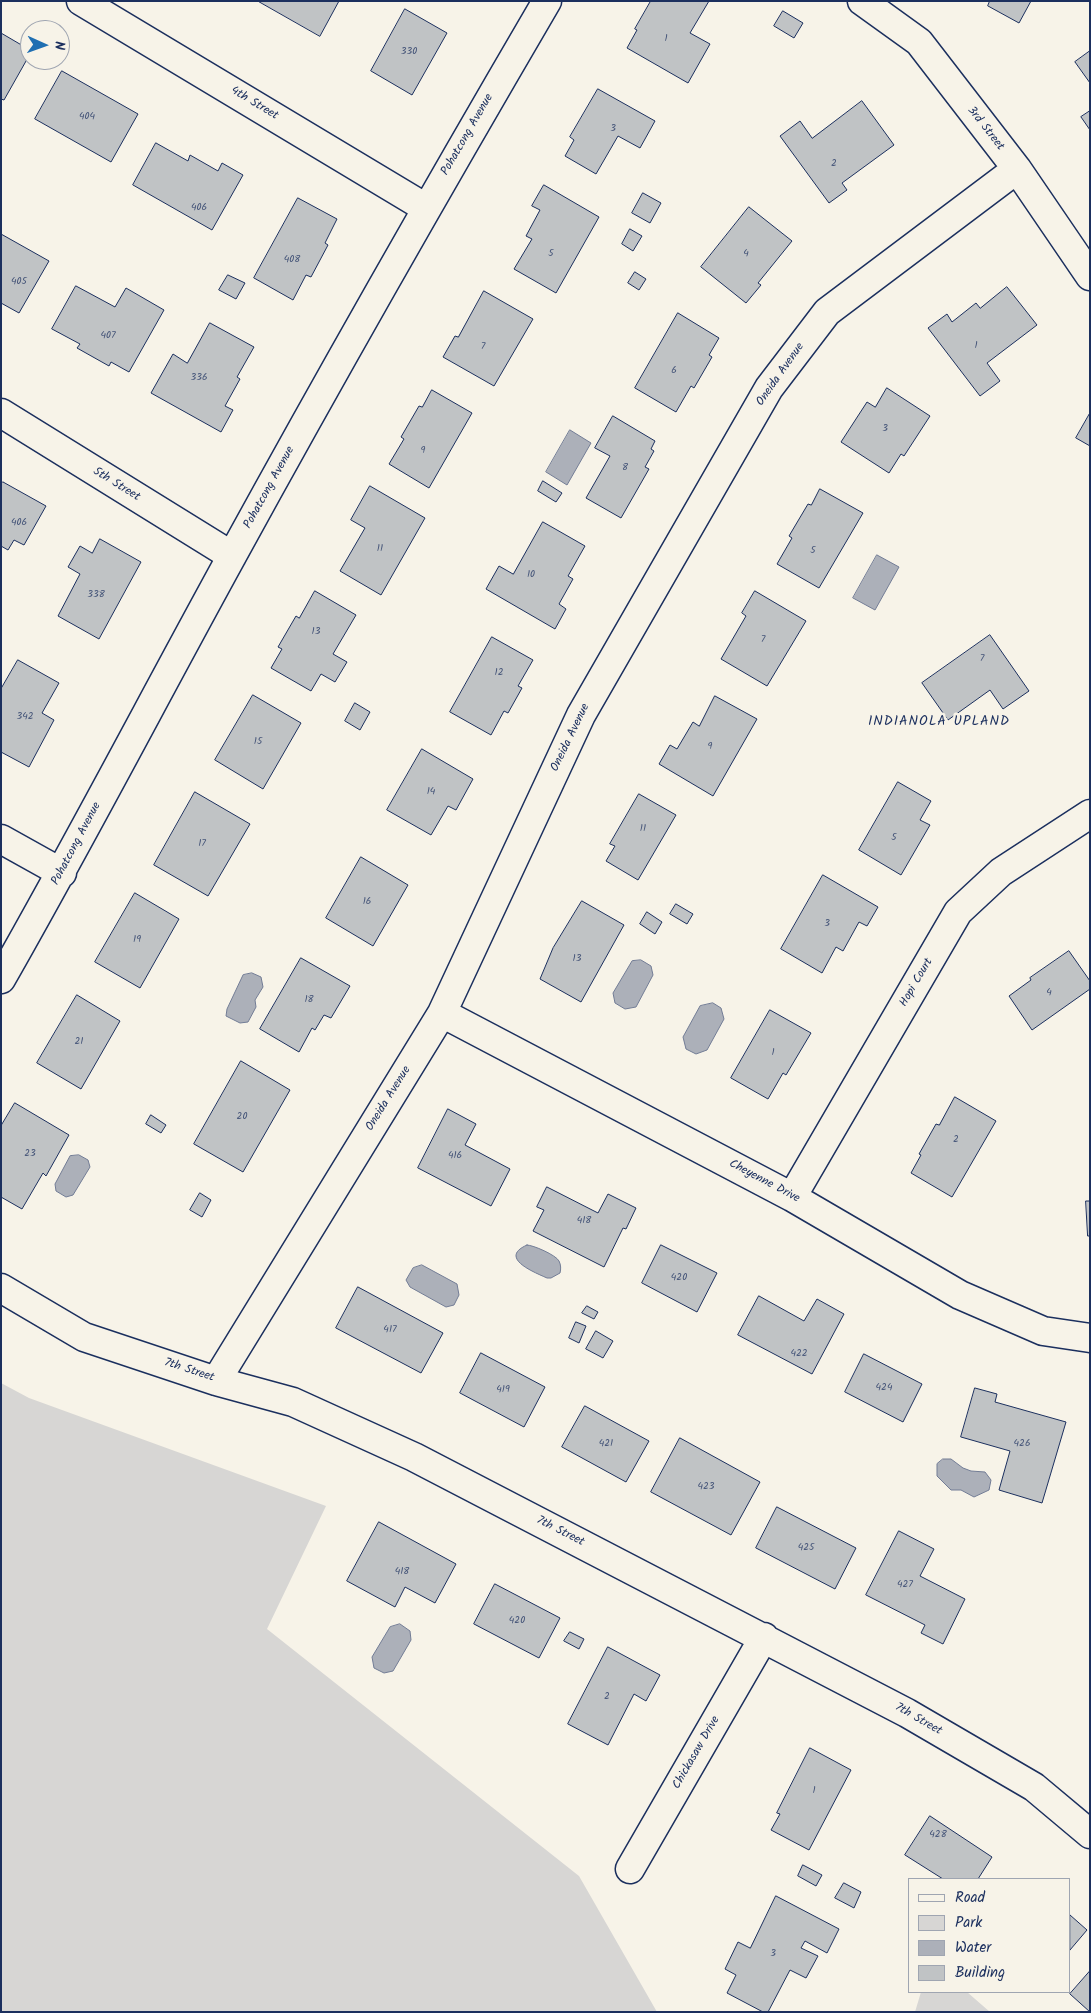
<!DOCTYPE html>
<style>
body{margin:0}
#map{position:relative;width:1091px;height:2013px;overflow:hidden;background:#f7f3e8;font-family:Kalam,sans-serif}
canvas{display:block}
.frame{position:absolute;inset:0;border:2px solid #1b2f5e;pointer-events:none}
.legend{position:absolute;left:908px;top:1878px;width:162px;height:115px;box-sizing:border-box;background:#f7f3e8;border:1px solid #9fa5b1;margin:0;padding:6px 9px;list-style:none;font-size:15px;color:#1b2f5e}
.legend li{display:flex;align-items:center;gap:10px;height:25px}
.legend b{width:25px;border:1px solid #9fa5b1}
.north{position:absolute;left:20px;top:20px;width:50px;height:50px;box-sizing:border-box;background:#f7f3e8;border:1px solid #9fa5b1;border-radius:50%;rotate:92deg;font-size:14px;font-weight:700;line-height:20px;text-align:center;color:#1b2f5e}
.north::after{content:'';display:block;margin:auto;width:18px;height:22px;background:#1f6fb2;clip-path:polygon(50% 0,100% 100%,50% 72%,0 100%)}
</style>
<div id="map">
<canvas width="1091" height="2013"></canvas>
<div class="frame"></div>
<ul class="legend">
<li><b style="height:6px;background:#f7f3e8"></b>Road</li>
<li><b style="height:14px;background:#d7d6d4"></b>Park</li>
<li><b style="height:14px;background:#acb0b9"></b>Water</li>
<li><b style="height:14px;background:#c0c3c5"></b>Building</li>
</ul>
<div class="north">N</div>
</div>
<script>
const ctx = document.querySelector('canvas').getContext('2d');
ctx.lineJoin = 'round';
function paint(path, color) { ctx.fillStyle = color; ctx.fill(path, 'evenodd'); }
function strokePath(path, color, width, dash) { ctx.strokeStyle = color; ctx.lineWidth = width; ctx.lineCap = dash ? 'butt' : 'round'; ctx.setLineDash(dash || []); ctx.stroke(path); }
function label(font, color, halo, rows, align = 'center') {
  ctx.font = font + ' Kalam,sans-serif'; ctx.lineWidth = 5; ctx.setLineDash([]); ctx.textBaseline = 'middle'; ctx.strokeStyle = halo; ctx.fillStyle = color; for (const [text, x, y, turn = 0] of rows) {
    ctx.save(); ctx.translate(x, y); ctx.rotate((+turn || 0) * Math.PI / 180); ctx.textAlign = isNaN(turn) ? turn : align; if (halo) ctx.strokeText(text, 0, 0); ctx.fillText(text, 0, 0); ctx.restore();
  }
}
paint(new Path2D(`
 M1,1383L29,1398L326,1506L267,1629L579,1876L657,2012H1Z
 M921,1992H967L990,2012H915Z`), '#d7d6d4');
const water = new Path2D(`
 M570,430L591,443L567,485L546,472Z
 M877,555L899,567L875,610L853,598Z
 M641,960L651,966L653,975L636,1007L625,1009L615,1003L613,993L632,961Z
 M252,973L261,977L263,987L255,1000L256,1007L248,1022L240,1023L226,1016L227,1009L243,975Z
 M713,1003L721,1008L724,1019L707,1050L696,1054L686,1049L683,1037L700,1006Z
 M79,1155L88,1160L90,1167L73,1195L66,1197L56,1191L55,1184L70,1156Z
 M527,1245C533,1245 556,1255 559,1261C561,1265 561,1269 560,1273L551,1278H547C536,1273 497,1258 527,1245Z
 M422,1265L457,1284L459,1295L454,1305L446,1307L410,1287L406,1280L413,1268Z
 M943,1459H951L963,1468L971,1471L985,1472L991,1480L989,1490L974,1497L961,1490H951L937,1476V1464Z
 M400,1624L410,1631L411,1640L393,1671L384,1673L374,1668L372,1657L390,1627Z`);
paint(water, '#acb0b9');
strokePath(water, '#727c95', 1);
const building = new Path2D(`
 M258,1H339L320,36Z
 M651,1H709L690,33L710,44L688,83L627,48L637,30L635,29Z
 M990,1H1031L1019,23L988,6Z
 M405,9L447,33L412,95L371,71Z
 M783,11L803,23L794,38L774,26Z
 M1,33L30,50V54L4,100L1,99Z
 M1090,51V83L1075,62Z
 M62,71L138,114L111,162L35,119Z
 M598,89L655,121L640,148L618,136L596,174L565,156L574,140L570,137Z
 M862,101L894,145L842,183L847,190L829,203L780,136L800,121L812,138Z
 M1090,111V130L1081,117Z
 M156,143L188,161L190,155L218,171L222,163L243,175L212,230L133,185Z
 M544,185L599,217L556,293L514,269L532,239L526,236L540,210L532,206Z
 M643,193L661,203L650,223L632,213Z
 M298,198L337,219L325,243L328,245L311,277L306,275L293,300L254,278Z
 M749,207L792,241L758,283L761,285L746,303L701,267Z
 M630,229L642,236L633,251L622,244Z
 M1,234L49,261L19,313L1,303Z
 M635,272L646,279L639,290L628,283Z
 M228,275L245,283L236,299L219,290Z
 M76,286L115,307L126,288L164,310L129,372L111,362L109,366L77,348L80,344L52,329Z
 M1007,287L1037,325L987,363L1000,381L980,396L928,328L947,314L952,322L976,303L980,308Z
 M484,291L533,319L494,386L443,357L455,336L458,337Z
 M678,313L719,338L709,355L712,357L694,388L691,386L676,412L635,388Z
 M210,323L254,347L237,377L240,379L225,406L233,410L221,432L151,393L173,354L187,363Z
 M887,388L930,416L904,456L901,454L889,473L841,442L867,402L875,407Z
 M432,390L472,413L429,488L389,464L404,439L401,437L419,406L422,407Z
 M1090,413V446L1076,438Z
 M613,416L655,441L651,449L654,451L645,467L649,469L621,518L586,498L610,456L595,448Z
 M543,481L562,493L556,502L538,491Z
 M3,482L46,506L24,545L14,540L8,550L1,546V484Z
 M370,486L425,518L381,595L340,571L365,528L351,520Z
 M820,489L863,513L819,588L777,564L792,538L789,536L808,504L811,505Z
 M543,522L585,546L568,576L573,579L559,604L566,609L555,629L486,589L499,566L513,574Z
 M100,539L141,562L99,639L58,616L80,574L68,567L80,546L92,553Z
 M315,591L356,615L333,654L347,662L335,682L321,674L311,691L271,668L282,649L278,647L296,616L299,618Z
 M755,591L806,621L767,686L721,659L746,616L742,613Z
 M990,635L1029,691L1003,709L990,690L948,720L922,683Z
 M492,637L533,660L518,686L522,688L508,713L504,711L491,735L450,712Z
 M18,660L59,683L42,713L54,720L29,767L1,752V689Z
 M253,695L301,723L263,789L215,760Z
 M715,696L757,719L713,796L659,764L670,745L677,749L693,722L699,726Z
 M355,703L370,712L360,730L345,721Z
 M422,749L473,779L456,810L448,806L431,835L387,810Z
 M898,782L931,801L920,820L930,825L901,875L859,850Z
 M195,792L250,824L208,896L154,865Z
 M639,794L676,815L638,880L606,861L615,846L610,844Z
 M361,857L408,885L373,946L326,918Z
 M823,875L878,907L867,926L859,922L843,951L836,947L822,973L781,949Z
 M135,893L179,919L140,988L95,962Z
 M582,901L624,925L581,1002L540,979L553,948Z
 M676,904L693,914L687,924L670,914Z
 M647,912L662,922L655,934L640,924Z
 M1069,951L1090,981V989L1032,1030L1009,996L1031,980L1030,978Z
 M301,958L350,986L331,1018L324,1015L315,1030L312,1028L299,1052L260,1029Z
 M77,995L120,1021L81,1089L37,1063Z
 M770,1010L811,1033L786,1075L783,1073L768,1099L731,1078Z
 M241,1061L290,1090L243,1172L194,1144Z
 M955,1097L996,1121L952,1197L911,1173L921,1155L919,1154L936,1124L939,1125Z
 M15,1103L69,1135L46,1176L43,1173L22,1209L1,1197V1126Z
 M448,1109L476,1124L465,1145L510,1169L491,1206L418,1168Z
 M151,1115L166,1125L161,1133L146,1124Z
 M547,1187L598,1213L608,1194L636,1208L626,1229L623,1228L604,1267L533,1231L544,1210L537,1207Z
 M200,1193L211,1200L202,1217L190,1210Z
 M1086,1201H1090V1236H1088Z
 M661,1245L717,1273L697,1312L642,1283Z
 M358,1287L443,1333L421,1373L336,1328Z
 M759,1296L804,1321L817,1299L844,1314L812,1374L738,1335Z
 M587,1306L598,1312L594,1319L582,1313Z
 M576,1322L586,1326L579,1343L569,1338Z
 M596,1331L613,1341L603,1358L586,1349Z
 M481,1353L545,1387L524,1427L460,1393Z
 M864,1354L922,1384L903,1422L845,1392Z
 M975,1388L997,1394L995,1402L1066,1422L1042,1503L999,1490L1010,1451L961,1437Z
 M585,1406L649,1441L626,1482L562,1447Z
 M680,1438L760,1482L731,1535L651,1492Z
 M777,1507L856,1548L835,1589L756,1548Z
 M379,1522L456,1564L435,1603L405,1587L395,1607L347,1581Z
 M899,1531L934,1549L920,1576L965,1599L943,1644L921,1633L925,1625L866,1595Z
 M495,1584L560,1618L539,1658L474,1624Z
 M570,1632L584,1639L579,1649L564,1641Z
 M608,1647L660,1675L646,1701L634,1694L608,1745L568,1724Z
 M810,1748L851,1770L809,1850L771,1830L780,1814L777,1813Z
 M930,1816L992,1857L978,1879H943L905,1855Z
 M803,1865L822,1875L816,1886L798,1876Z
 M844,1883L861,1892L854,1908L835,1898Z
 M776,1896L839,1929L827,1953L805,1941L801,1948L818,1956L806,1978L790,1970L768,2012H763L727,1993L736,1975L725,1969L738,1942L750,1948Z
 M1070,1915L1087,1930L1070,1950Z
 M1090,1971V2012L1070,1994Z`);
paint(building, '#c0c3c5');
strokePath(building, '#1b2f5e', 1);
const minor = new Path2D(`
 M81,1L426,208
 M862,1L919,42L1017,169L1090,276
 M1,413L232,556
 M1,839L62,873
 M1,979C81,839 155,696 233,554C335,368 440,184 547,1
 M442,1013L792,1197L960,1295L1043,1331L1090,1338
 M792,1197L958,912L1001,872L1090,814
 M1,1288L84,1337L216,1381L293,1402L414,1457L907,1713L1034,1787L1090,1834
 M216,1381L442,1013L581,715L769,388L827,312L1017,169
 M630,1869L764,1637`);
strokePath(minor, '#1b2f5e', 31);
strokePath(minor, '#f7f3e8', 28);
label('10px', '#445478', null, [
 ["1",666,39],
 ["330",409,52],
 ["404",87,117],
 ["3",613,129],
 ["2",834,164],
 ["406",199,208],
 ["5",551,254],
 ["4",746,254],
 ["408",292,260],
 ["405",19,282],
 ["407",108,336],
 ["1",976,346],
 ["7",483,347],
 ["6",674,371],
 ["336",199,378],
 ["3",885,429],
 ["9",423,451],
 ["8",625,468],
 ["406",19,523],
 ["11",380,549],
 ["5",813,551],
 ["10",531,575],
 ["338",96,595],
 ["13",316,632],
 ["7",763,640],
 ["7",982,659],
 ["12",499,673],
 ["342",25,717],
 ["15",258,742],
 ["9",710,747],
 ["14",431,792],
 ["11",643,829],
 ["5",894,838],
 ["17",202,844],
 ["16",367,902],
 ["3",827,924],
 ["19",137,940],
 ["13",577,959],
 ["4",1049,993],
 ["18",309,1000],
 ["21",79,1042],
 ["1",773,1053],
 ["20",242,1117],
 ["2",956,1140],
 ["23",30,1154],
 ["416",455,1156],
 ["418",584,1221],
 ["420",679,1278],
 ["417",390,1330],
 ["422",799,1354],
 ["424",884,1388],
 ["419",503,1390],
 ["421",606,1444],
 ["426",1022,1444],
 ["423",706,1487],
 ["425",806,1548],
 ["418",402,1572],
 ["427",905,1585],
 ["420",517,1621],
 ["2",607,1697],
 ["1",814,1791],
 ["428",938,1835],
 ["3",773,1954]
]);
label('12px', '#1b2f5e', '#f7f3e8', [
 ["4th Street",254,104,31],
 ["3rd Street",985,129,52],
 ["Pohatcong Avenue",468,135,-60],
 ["Oneida Avenue",781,375,-55],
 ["5th Street",116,485,32],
 ["Pohatcong Avenue",270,488,-61],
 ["Oneida Avenue",571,738,-64],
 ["Pohatcong Avenue",77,844,-62],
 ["Hopi Court",917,983,-60],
 ["Oneida Avenue",389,1099,-58],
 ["Cheyenne Drive",764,1182,28],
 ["7th Street",189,1371,18],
 ["7th Street",560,1532,27],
 ["7th Street",918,1720,30],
 ["Chickasaw Drive",697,1753,-60]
]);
ctx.letterSpacing = '1px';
label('14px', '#1b2f5e', '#f7f3e8', [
 ["INDIANOLA UPLAND",939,723]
]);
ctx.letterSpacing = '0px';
</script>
